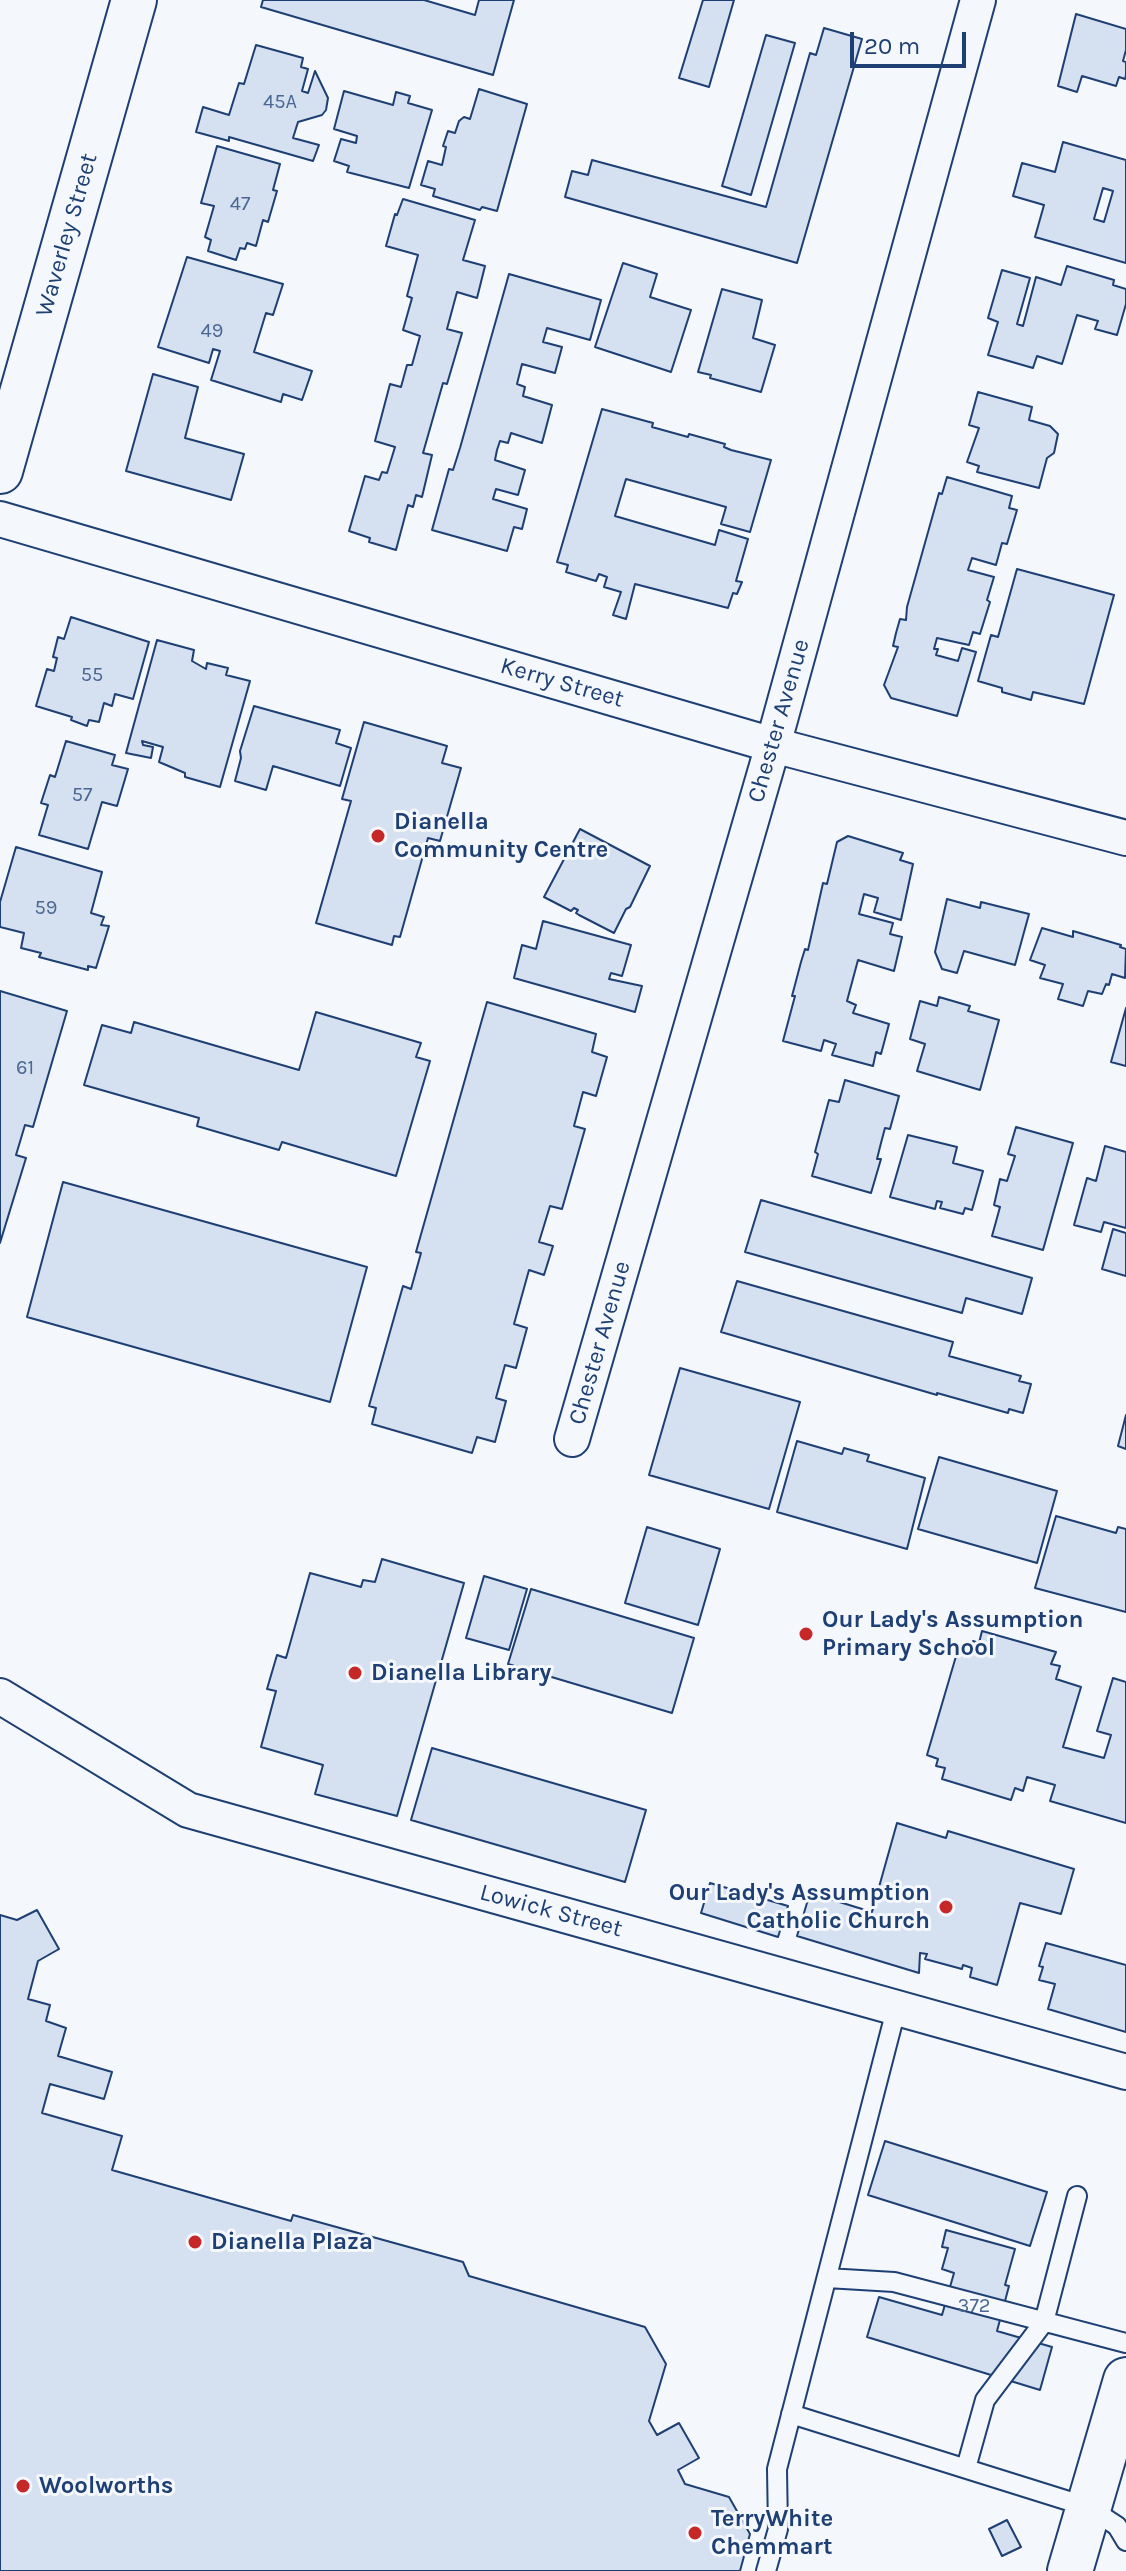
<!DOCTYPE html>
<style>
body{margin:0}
#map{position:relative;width:1126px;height:2571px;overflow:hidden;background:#f4f7fb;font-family:Karla,sans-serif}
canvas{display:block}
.scale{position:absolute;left:850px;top:32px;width:116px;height:36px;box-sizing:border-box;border:4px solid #1d3f73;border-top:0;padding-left:10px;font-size:24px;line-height:28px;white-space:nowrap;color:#1d3f73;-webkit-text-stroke:6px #f4f7fb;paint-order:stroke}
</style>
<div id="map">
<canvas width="1126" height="2571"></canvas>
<div class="scale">20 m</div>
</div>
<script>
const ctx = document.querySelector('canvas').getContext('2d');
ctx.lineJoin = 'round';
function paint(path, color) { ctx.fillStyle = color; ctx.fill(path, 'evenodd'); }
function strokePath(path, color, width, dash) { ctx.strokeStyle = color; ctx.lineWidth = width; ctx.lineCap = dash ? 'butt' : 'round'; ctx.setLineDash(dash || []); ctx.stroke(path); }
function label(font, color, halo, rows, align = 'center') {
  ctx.font = font + ' Karla,sans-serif'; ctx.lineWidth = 6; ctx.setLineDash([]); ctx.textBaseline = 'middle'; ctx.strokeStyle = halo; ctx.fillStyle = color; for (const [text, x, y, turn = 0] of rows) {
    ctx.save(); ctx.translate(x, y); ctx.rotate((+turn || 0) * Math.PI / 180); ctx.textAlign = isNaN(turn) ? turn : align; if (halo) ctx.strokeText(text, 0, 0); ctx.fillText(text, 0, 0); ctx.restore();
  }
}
const building = new Path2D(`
 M263,0H424L475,15L479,0H514L493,75L261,7Z
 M703,0H734L709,87L679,78Z
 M1076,14L1126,29V50L1123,61L1126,62V75L1125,79L1119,77L1116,86L1082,76L1077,92L1058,86Z
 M824,28L862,39L797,263L565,197L572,171L588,175L592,160L766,207L810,53L816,55Z
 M766,35L795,43L751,195L722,186Z
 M256,45L303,58L301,67L308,69L302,91L308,93L315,71L328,98L326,110L322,115L298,122L293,138L319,145L313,161L229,137V141L196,132L203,107L229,115L239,83L244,84Z
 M479,89L527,104L497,211L482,207L480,210L433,196L435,189L421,185L428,161L442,165L446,147L443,146L448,131L455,133L459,121L464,117L470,119Z
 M344,91L393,105L396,92L410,96L408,103L432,110L409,188L347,172L349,166L334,161L341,139L356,143L357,136L334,129Z
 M1063,142L1126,160V263L1035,237L1044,205L1013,196L1022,163L1055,172ZM1103,188L1113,191L1104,222L1094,219Z
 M217,146L280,164L273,190L277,191L268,222L263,220L256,246L247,243L245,249L240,248L236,260L208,251L211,240L205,237L214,206L201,203Z
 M403,199L475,220L463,260L485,266L477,298L457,292L447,329L462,333L447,384L443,383L423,453L432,455L422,497L416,495L413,507L408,505L396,550L369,542L370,538L349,531L365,476L379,480L382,472L387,473L395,447L375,441L390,384L401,387L407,365H412L420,336L403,330L412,298L407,296L418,255L386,246L395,214L397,215Z
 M187,257L283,284L273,315L266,313L254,352L312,371L302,400L283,394L281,402L211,380L220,351L213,349L209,363L158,347Z
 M623,263L657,274L650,297L691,310L671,372L595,347Z
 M1067,266L1114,280L1113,285L1126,289V304L1117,335L1095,329L1098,321L1077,315L1062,364L1037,356L1033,368L988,355L998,322L988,318L1002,270L1030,278L1017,324L1023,326L1036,277L1061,285Z
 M509,274L601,300L590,340L547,328L543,342L562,347L555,373L522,364L517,384L525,387L523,396L552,405L542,443L511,433L508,443L500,441L497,450L495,460L525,470L518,495L496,489L493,499L527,509L522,529L514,527L507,551L432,530L449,469L453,470L460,448Z
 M722,289L762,300L753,338L775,345L761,392L710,378L711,375L698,372Z
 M153,374L198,387L185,438L244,454L231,500L126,471Z
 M978,392L1032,407L1029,420L1050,426L1058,434L1054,453L1047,458L1039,488L977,472L979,466L967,462L979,428L969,425Z
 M602,409L653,423L652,427L688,437L689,434L725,444L724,447L731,450L771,460L750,532L721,524L726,507L626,479L615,516L715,545L719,530L748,539L736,581L742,582L737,594L733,593L728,608L635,584L626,619L613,615L621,592L604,587L607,577L599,574L596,581L566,572L568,565L557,562Z
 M947,477L1012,496L1009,508L1017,510L1007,544L1002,543L996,565L972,558L968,570L994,577L987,600L990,602L980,634L973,632L969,645L937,638L934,649H938L936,655L958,661L962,648L976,652L957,716L891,698L884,685L898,647L893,646L896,633L900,619L906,620L907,607L939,493L942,494Z
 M1017,569L1114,595L1084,704L1033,692L1031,700L1002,692V688L978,681L991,635L998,637Z
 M71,617L149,642L133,699L115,694L112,706L104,703L99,722L89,720L87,726L71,720L72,717L36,706L47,669L54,671L57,658L53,657L58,637L64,639Z
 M157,640L194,650L192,661L206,669L207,663L228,668L226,675L250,681L220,787L185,777V773L159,762L163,747L142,741L143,745L153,747L151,758L126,753Z
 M254,706L340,730L336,743L351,748L340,786L273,766L266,790L235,781L241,758L240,751Z
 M364,722L447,746L442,763L461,768L440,841L428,838L400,937L394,936L392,945L316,923L351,801L342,799Z
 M66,741L115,755L112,765L128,769L117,806L102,802L88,849L39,835L48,805L41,803L50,775L55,777Z
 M580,829L650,866L630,907L626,909L614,933L579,915L576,913L578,910L574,908L571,911L544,897Z
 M848,836L903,853L900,860L913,864L901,920L874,912L878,898L864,894L859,914L893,923L890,934L902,937L894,971L858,960L847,1001L856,1005L853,1013L889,1024L881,1054L876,1052L873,1066L832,1055L836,1044L824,1040L821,1051L783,1041L795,996H792L801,962L805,949L808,950L823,883L827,884L837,842Z
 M16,847L102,872L91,913L104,917L101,925L109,926L96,968L88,966V970L39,957L41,953L21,948L24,933L0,927V902Z
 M947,899L980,908L981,902L1029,914L1015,965L964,951L957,973L942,969L935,952Z
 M543,921L631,945L622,976L611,973L609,979L642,986L635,1012L514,978L522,945L536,949Z
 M1042,928L1073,937V931L1121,945L1120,947L1126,949L1125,978L1112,974L1109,985L1106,984L1102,994L1088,991L1083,1006L1058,999L1063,984L1040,978L1045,965L1030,960Z
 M0,991L67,1011L33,1127L25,1125L16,1155L26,1158L0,1243Z
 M939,997L970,1006L968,1011L999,1020L980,1090L917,1071L925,1044L910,1039L920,1001L937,1006Z
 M487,1002L596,1034L592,1052L607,1057L596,1096L583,1092L574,1126L585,1129L562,1209L550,1206L539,1242L553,1246L544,1275L529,1270L514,1324L527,1328L516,1368L505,1365L496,1398L506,1401L495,1442L477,1437L472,1453L372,1424L376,1408L369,1406L403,1286L411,1289L421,1253L416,1252Z
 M1126,1008V1066L1111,1062Z
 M316,1012L421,1043L416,1057L430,1061L396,1176L282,1142L279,1150L197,1126L199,1118L84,1085L102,1025L131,1033L134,1022L299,1070Z
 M845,1080L899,1096L890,1129L885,1128L881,1143L877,1159H881L871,1193L812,1176L818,1154L815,1152L829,1100L839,1102Z
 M1016,1127L1073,1143L1043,1250L992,1236L1000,1207L994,1205L1000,1179L1007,1181L1015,1156L1008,1154Z
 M908,1135L957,1147L953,1163L983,1171L972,1210L965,1208L963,1214L940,1208L942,1202L937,1201L935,1209L890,1197Z
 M1105,1146L1126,1152V1228L1104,1222L1101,1232L1074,1225L1087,1178L1096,1181Z
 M63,1182L367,1267L330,1402L27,1317Z
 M761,1200L1032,1278L1022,1314L966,1298L962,1313L745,1252Z
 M1113,1229L1126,1233V1276L1102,1269Z
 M737,1281L953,1342L949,1356L1021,1376L1019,1381L1031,1384L1023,1413L1009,1409L1008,1413L937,1393V1395L721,1332Z
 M680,1368L800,1402L769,1509L649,1475Z
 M1126,1415V1449L1118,1446Z
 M797,1441L842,1454L844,1448L869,1455L867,1461L925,1478L907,1549L777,1512Z
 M939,1457L1057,1491L1037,1563L918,1529Z
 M1056,1516L1116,1533L1118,1527L1126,1529V1612L1035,1588Z
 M647,1527L720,1549L698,1625L625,1603Z
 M382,1559L464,1583L397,1816L315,1794L323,1765L261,1747L276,1691L267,1689L277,1655L286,1658L310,1573L361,1587L363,1580L375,1582Z
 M484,1576L527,1589L509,1650L466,1638Z
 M531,1589L694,1638L672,1713L508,1664Z
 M982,1631L1056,1652L1051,1664L1060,1666L1056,1679L1081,1687L1063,1747L1104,1758L1111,1735L1097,1731L1113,1678L1126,1682V1823L1050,1801L1055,1785L1027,1777L1023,1791L1015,1788L1011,1800L942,1779L945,1768L936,1766L938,1759L927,1755L959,1646L970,1650L973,1641L979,1643Z
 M432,1748L646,1810L625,1882L411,1820Z
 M897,1823L946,1838L948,1831L1074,1869L1061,1914L1020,1903L997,1985L970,1977L972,1968L963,1965L962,1969L925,1959L927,1954L920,1953L919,1973L797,1936L810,1893L872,1912Z
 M710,1883L788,1906L778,1937L701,1913Z
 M37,1910L59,1949L38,1961L28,1999L50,2005L46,2021L66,2028L58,2056L112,2072L104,2099L50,2084L42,2113L122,2136L112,2170L291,2221L293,2215L463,2262L469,2276L645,2327L666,2364L649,2421L657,2435L679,2423L699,2458L678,2470L685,2484L729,2497L750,2534L740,2571H0V1915L17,1920Z
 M1046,1943L1126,1965V2032L1048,2009L1055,1984L1039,1980L1043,1967L1039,1966Z
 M885,2141L1047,2192L1030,2246L868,2195Z
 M946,2230L1015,2249L1005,2285L1009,2286L997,2331L1052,2347L1040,2390L867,2337L879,2297L942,2315L954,2273L942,2269L948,2248L942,2247Z
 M1007,2520L1021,2547L1002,2556L989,2529Z`);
paint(building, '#d5e0f0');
strokePath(building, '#1d3f73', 2);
const service = new Path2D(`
 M827,2278L894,2282L1126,2343
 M791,2414L1088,2507L1117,2526L1126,2541
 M966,2468L985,2400L1044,2322L1077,2196
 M766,2571L778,2529L777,2469L897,2006`);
const minor = new Path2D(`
 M0,519L773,745L1126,838
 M572,1439L773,745L978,0
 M0,1696L188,1810L1126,2072`);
const tertiary = new Path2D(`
 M0,471L134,0`);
const primary = new Path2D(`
 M1070,2571L1126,2380`);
strokePath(service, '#1d3f73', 22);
strokePath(minor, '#1d3f73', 38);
strokePath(tertiary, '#1d3f73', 48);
strokePath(primary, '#1d3f73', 48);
strokePath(service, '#f4f7fb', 18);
strokePath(minor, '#f4f7fb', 34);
strokePath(tertiary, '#f4f7fb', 44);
strokePath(primary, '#f4f7fb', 44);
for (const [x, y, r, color] of [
 [378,836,8,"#c62828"],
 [806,1634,8,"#c62828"],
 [355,1673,8,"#c62828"],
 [946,1907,8,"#c62828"],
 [195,2242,8,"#c62828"],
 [23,2486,8,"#c62828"],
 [695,2533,8,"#c62828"]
]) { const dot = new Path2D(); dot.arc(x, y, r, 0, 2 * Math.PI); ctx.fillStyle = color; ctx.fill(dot); strokePath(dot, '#f4f7fb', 3); }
label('20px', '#4b6792', null, [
 ["45A",280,102],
 ["47",240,204],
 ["49",212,331],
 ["55",92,675],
 ["57",82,795],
 ["59",46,908],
 ["61",25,1068],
 ["372",974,2306]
]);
label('24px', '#1d3f73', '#f4f7fb', [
 ["Waverley Street",67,235,-74],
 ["Kerry Street",562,683,16],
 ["Chester Avenue",779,721,-74],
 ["Chester Avenue",600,1343,-74],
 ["Lowick Street",551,1911,15]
]);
label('bold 24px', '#1d3f73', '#f4f7fb', [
 ["Dianella",394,822],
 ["Community Centre",394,850],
 ["Our Lady's Assumption",822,1620],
 ["Primary School",822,1648],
 ["Dianella Library",371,1673],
 ["Our Lady's Assumption",930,1893,"right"],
 ["Catholic Church",930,1921,"right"],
 ["Dianella Plaza",211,2242],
 ["Woolworths",39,2486],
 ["TerryWhite",711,2519],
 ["Chemmart",711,2547]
], 'left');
</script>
